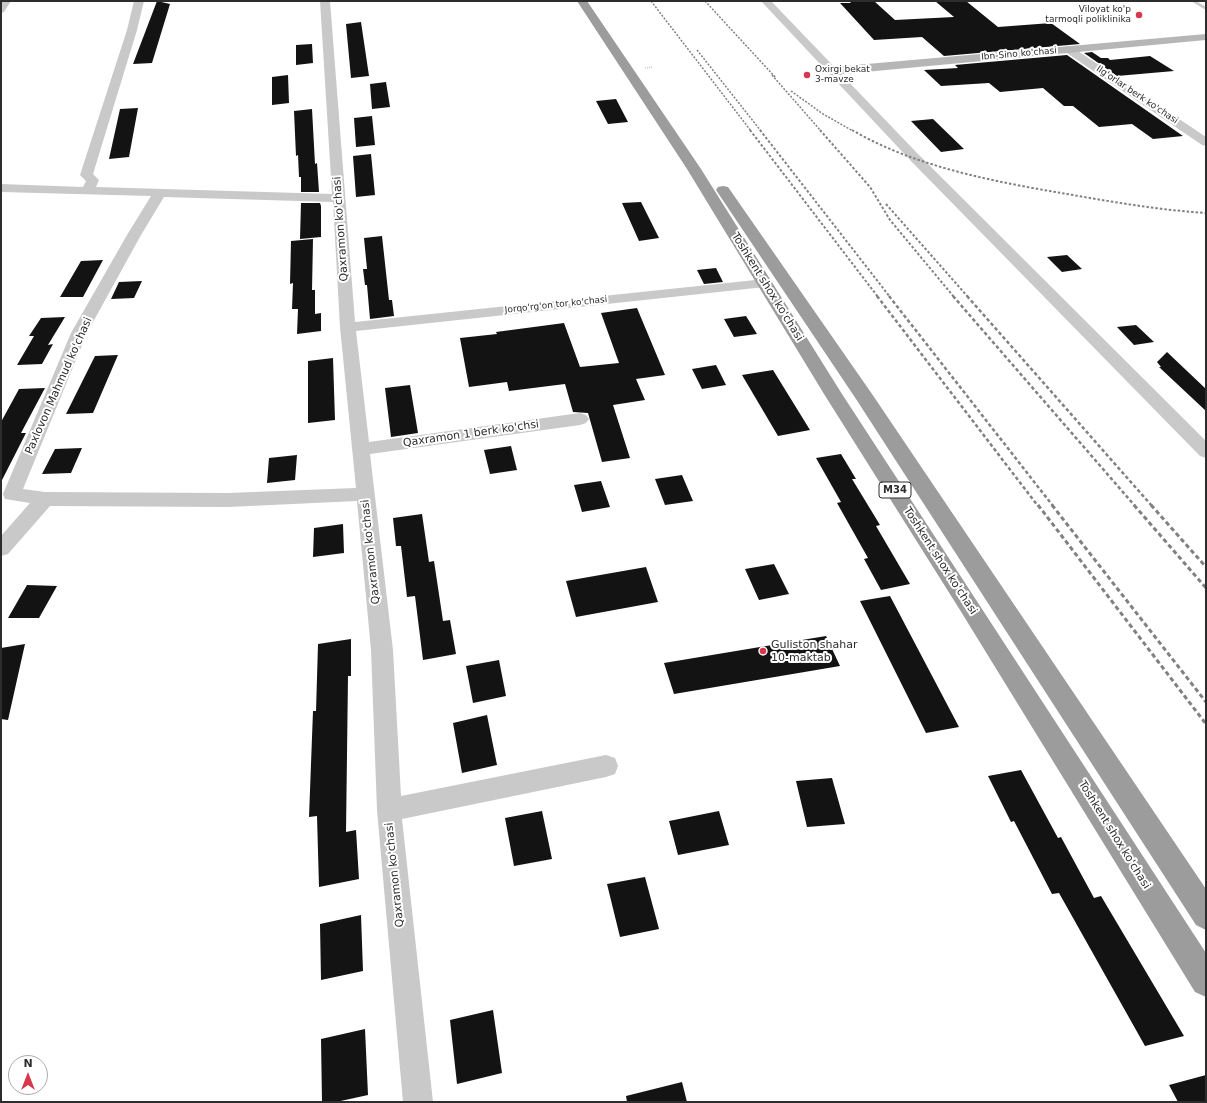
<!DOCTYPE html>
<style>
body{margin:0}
#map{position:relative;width:1207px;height:1103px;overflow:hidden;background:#fff;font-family:"DejaVu Sans",sans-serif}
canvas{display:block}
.frame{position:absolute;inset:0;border:2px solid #2c2c2c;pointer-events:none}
.north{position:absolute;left:8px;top:1055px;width:40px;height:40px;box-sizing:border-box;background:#fff;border:1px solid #ababab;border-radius:50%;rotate:0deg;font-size:11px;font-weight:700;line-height:16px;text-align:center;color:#2c2c2c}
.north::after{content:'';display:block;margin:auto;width:14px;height:18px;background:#d8384d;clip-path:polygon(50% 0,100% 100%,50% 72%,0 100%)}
</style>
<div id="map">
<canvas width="1207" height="1103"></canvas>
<div class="frame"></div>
<div class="north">N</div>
</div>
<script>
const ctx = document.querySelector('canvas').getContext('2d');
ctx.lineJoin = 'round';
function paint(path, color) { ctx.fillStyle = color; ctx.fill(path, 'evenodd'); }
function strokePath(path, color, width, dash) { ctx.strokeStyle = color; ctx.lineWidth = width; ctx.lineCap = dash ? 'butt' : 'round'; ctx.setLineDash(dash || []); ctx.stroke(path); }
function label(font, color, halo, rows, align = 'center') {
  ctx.font = font + ' "DejaVu Sans",sans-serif'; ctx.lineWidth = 4; ctx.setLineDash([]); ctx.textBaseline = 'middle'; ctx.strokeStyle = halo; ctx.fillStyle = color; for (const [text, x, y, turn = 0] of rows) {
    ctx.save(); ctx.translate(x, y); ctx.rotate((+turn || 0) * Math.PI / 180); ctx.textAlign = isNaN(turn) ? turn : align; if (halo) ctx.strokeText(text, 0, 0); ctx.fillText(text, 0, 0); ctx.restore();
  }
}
paint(new Path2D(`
 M157,1L170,4L152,63L133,64Z
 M849,1H874L895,20L954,17L935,1H966L998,27L1051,23L1080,44L944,56L922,37L874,40L840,3H851Z
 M361,22L369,76L351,78L346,24Z
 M312,44L313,63L296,65V45Z
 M1092,52L1101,58H1108L1110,60L1150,56L1174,71L1117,76L1084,53Z
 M1067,55L1183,136L1153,139L1132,124L1099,127L1073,106H1064L1043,88L1000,92L989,83L941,86L924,70L958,68L955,65Z
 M288,75L289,103L272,105V77Z
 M386,82L390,107L372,109L370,84Z
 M616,99L628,122L608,124L596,101Z
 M138,108L129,157L109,159L120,109Z
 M312,109L315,164L317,163L319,192H301V177H299L298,155L296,156L294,111Z
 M372,116L375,145L356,147L354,118Z
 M933,119L964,149L941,152L911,121Z
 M371,154L375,195L356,197L353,156Z
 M641,202L659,238L639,241L622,203Z
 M301,203H320L321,206V237L300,239Z
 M382,236L389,300H392L394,316L370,319L367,285H365L363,269H367L364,238Z
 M313,239L312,290H315V314L321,313V331L297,334L298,309H292L293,283L290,284L291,241Z
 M1067,255L1082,269L1062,272L1047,257Z
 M103,260L83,297H60L81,261Z
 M716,268L723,282L704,284L697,270Z
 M142,281L134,298L111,299L119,282Z
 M637,308L665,375L636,379L645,400L613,405L630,458L602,462L588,413L573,412L565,384L509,391L507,382L469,387L460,338L497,334L496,332L564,323L580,367L619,363L601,313Z
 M746,316L757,334L734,337L724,319Z
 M65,317L48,345L53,344L42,364L17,365L34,336H29L41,318Z
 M1136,325L1154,342L1134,345L1117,327Z
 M1167,352L1206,389V411L1159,367H1161L1157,362Z
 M118,355L93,413L66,414L95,356Z
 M333,358L335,420L308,423V361Z
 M716,365L726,385L702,389L692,369Z
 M773,370L810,430L778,436L742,375Z
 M410,385L418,433L391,437L385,388Z
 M45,388L21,433H26L1,482V422L19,389Z
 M511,446L517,470L490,474L484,450Z
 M82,448L71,473L42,474L55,449Z
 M841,454L856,479H852L880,525L876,526L910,584L881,590L864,559L868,558L837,503L841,502L816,458Z
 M297,455L295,480L267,483L269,458Z
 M682,475L693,501L665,505L655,479Z
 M601,481L610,507L582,512L574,485Z
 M422,514L429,562L434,561L443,621L450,620L456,654L423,660L415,596L407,597L401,546H396L393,518Z
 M343,524L344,553L313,557L314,528Z
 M774,564L789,594L759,600L745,569Z
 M646,567L658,602L576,617L566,581Z
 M27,585L57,586L39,618H8Z
 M890,596L959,727L926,733L860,601Z
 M826,636L840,666L674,694L664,663Z
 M351,639V676H348L346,832L356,830L359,879L319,887L317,816L309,817L313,711H316L318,644Z
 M25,644L8,720L1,719V648Z
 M499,660L506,696L473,703L466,666Z
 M487,715L497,765L462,773L453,723Z
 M1021,770L1058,838L1061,837L1094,898L1101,896L1184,1036L1145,1046L1059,893L1052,894L1014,821L1011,822L988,776Z
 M832,778L845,824L807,827L796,781Z
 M542,811L552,859L514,866L505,818Z
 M719,811L729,845L678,855L669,821Z
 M645,877L659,929L620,937L607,884Z
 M361,915L363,971L321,980L320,924Z
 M493,1010L502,1073L457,1084L450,1020Z
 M365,1029L368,1095L336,1102H322L321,1039Z
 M1206,1075V1102H1178L1169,1085Z
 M682,1082L687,1102H627L626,1096Z`), '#131313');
strokePath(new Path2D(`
 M645,68L653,67`), '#c9c9c9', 1.5, [1, 1]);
paint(new Path2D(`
 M1191,1H1196L1206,7V10Z`), '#c9c9c9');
paint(new Path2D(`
 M1,1H11L4,12L1,13Z
 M134,1H144L137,30L93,174L99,180L96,187L332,194L320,1H330L355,322L765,279L770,280L772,283L770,286L765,287L356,331L369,442L580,413L586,415L589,419L586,423L580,425L370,454L393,650L401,796L606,755L615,758L618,766L615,774L606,777L402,819L433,1102H403L377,810L371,650L357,501L228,507L50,506L8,554L1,556V536L30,503L5,499L3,494L71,333L127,235L151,196L1,192V184L83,187L86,181L80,175L127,30ZM164,197L333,202L340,327L356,488L228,493L45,492L23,489L87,333L141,235Z
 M761,1H771L918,154L1206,441V458L1200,456L910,160Z
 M1068,46L1072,47L1206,137V146L1202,145L1064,51L1063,49L1064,47Z`), '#c9c9c9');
paint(new Path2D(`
 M1206,34V40L833,75L829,74L827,71L829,68L833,67Z`), '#b6b6b6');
paint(new Path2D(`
 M577,1H587L701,169L842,394L1206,953V997L1195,992L960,610L824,394L687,169Z
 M723,186L728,187L872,394L1206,889V930L1196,925L856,399L716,190L718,187Z`), '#9c9c9c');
strokePath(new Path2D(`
 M651,1L751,131
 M705,1L776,78
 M697,50L761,131
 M772,75L821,131
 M791,91L823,114L853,131`), '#818181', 1.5, [2, 1.5]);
strokePath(new Path2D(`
 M750,130L878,297
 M760,130L890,297
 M820,130L870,187L890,220L954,297
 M852,130C915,167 996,182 1067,194C1113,202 1159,210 1206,213
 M886,204L968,297`), '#818181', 2, [2.5, 2]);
strokePath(new Path2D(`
 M877,296L1038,506
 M889,296L1053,506
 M953,296L1135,506
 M967,296L1152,506`), '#818181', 2.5, [3.5, 2.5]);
strokePath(new Path2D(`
 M1038,505L1206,724
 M1052,505L1206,702
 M1134,505L1206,588
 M1151,505L1206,567`), '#818181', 3, [4.5, 3]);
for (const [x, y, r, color] of [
 [1139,15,4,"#d8384d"],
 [807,75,4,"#d8384d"],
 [763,651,4,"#d8384d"]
]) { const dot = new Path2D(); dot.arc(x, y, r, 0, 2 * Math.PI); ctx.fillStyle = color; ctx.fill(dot); strokePath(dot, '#fff', 1.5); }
label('9px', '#2c2c2c', '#fff', [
 ["Viloyat ko'p",1131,10],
 ["tarmoqli poliklinika",1131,20],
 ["Oxirgi bekat",815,70,"left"],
 ["3-mavze",815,80,"left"]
], 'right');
label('9px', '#2c2c2c', '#fff', [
 ["Ibn-Sino ko'chasi",1019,54,-5],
 ["Ilg'orlar berk ko'chasi",1137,95,34],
 ["Jorqo'rg'on tor ko'chasi",556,305,-6]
]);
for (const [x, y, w] of [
 [895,490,32]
]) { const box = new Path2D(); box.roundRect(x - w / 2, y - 8, w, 16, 3); ctx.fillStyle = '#fff'; ctx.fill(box); strokePath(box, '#2c2c2c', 1); }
label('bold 10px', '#2c2c2c', null, [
 ["M34",895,490]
]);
label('11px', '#2c2c2c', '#fff', [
 ["Qaxramon ko'chasi",341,229,-94],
 ["Toshkent shox ko'chasi",767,287,58],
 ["Paxlovon Mahmud ko'chasi",59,386,-66],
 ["Qaxramon 1 berk ko'chsi",471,434,-8],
 ["Qaxramon ko'chasi",371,552,-96],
 ["Toshkent shox ko'chasi",940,561,57],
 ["Toshkent shox ko'chasi",1114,835,58],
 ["Qaxramon ko'chasi",395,875,-96]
]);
label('11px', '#2c2c2c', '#fff', [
 ["Guliston shahar",771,645],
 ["10-maktab",771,658]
], 'left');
</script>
